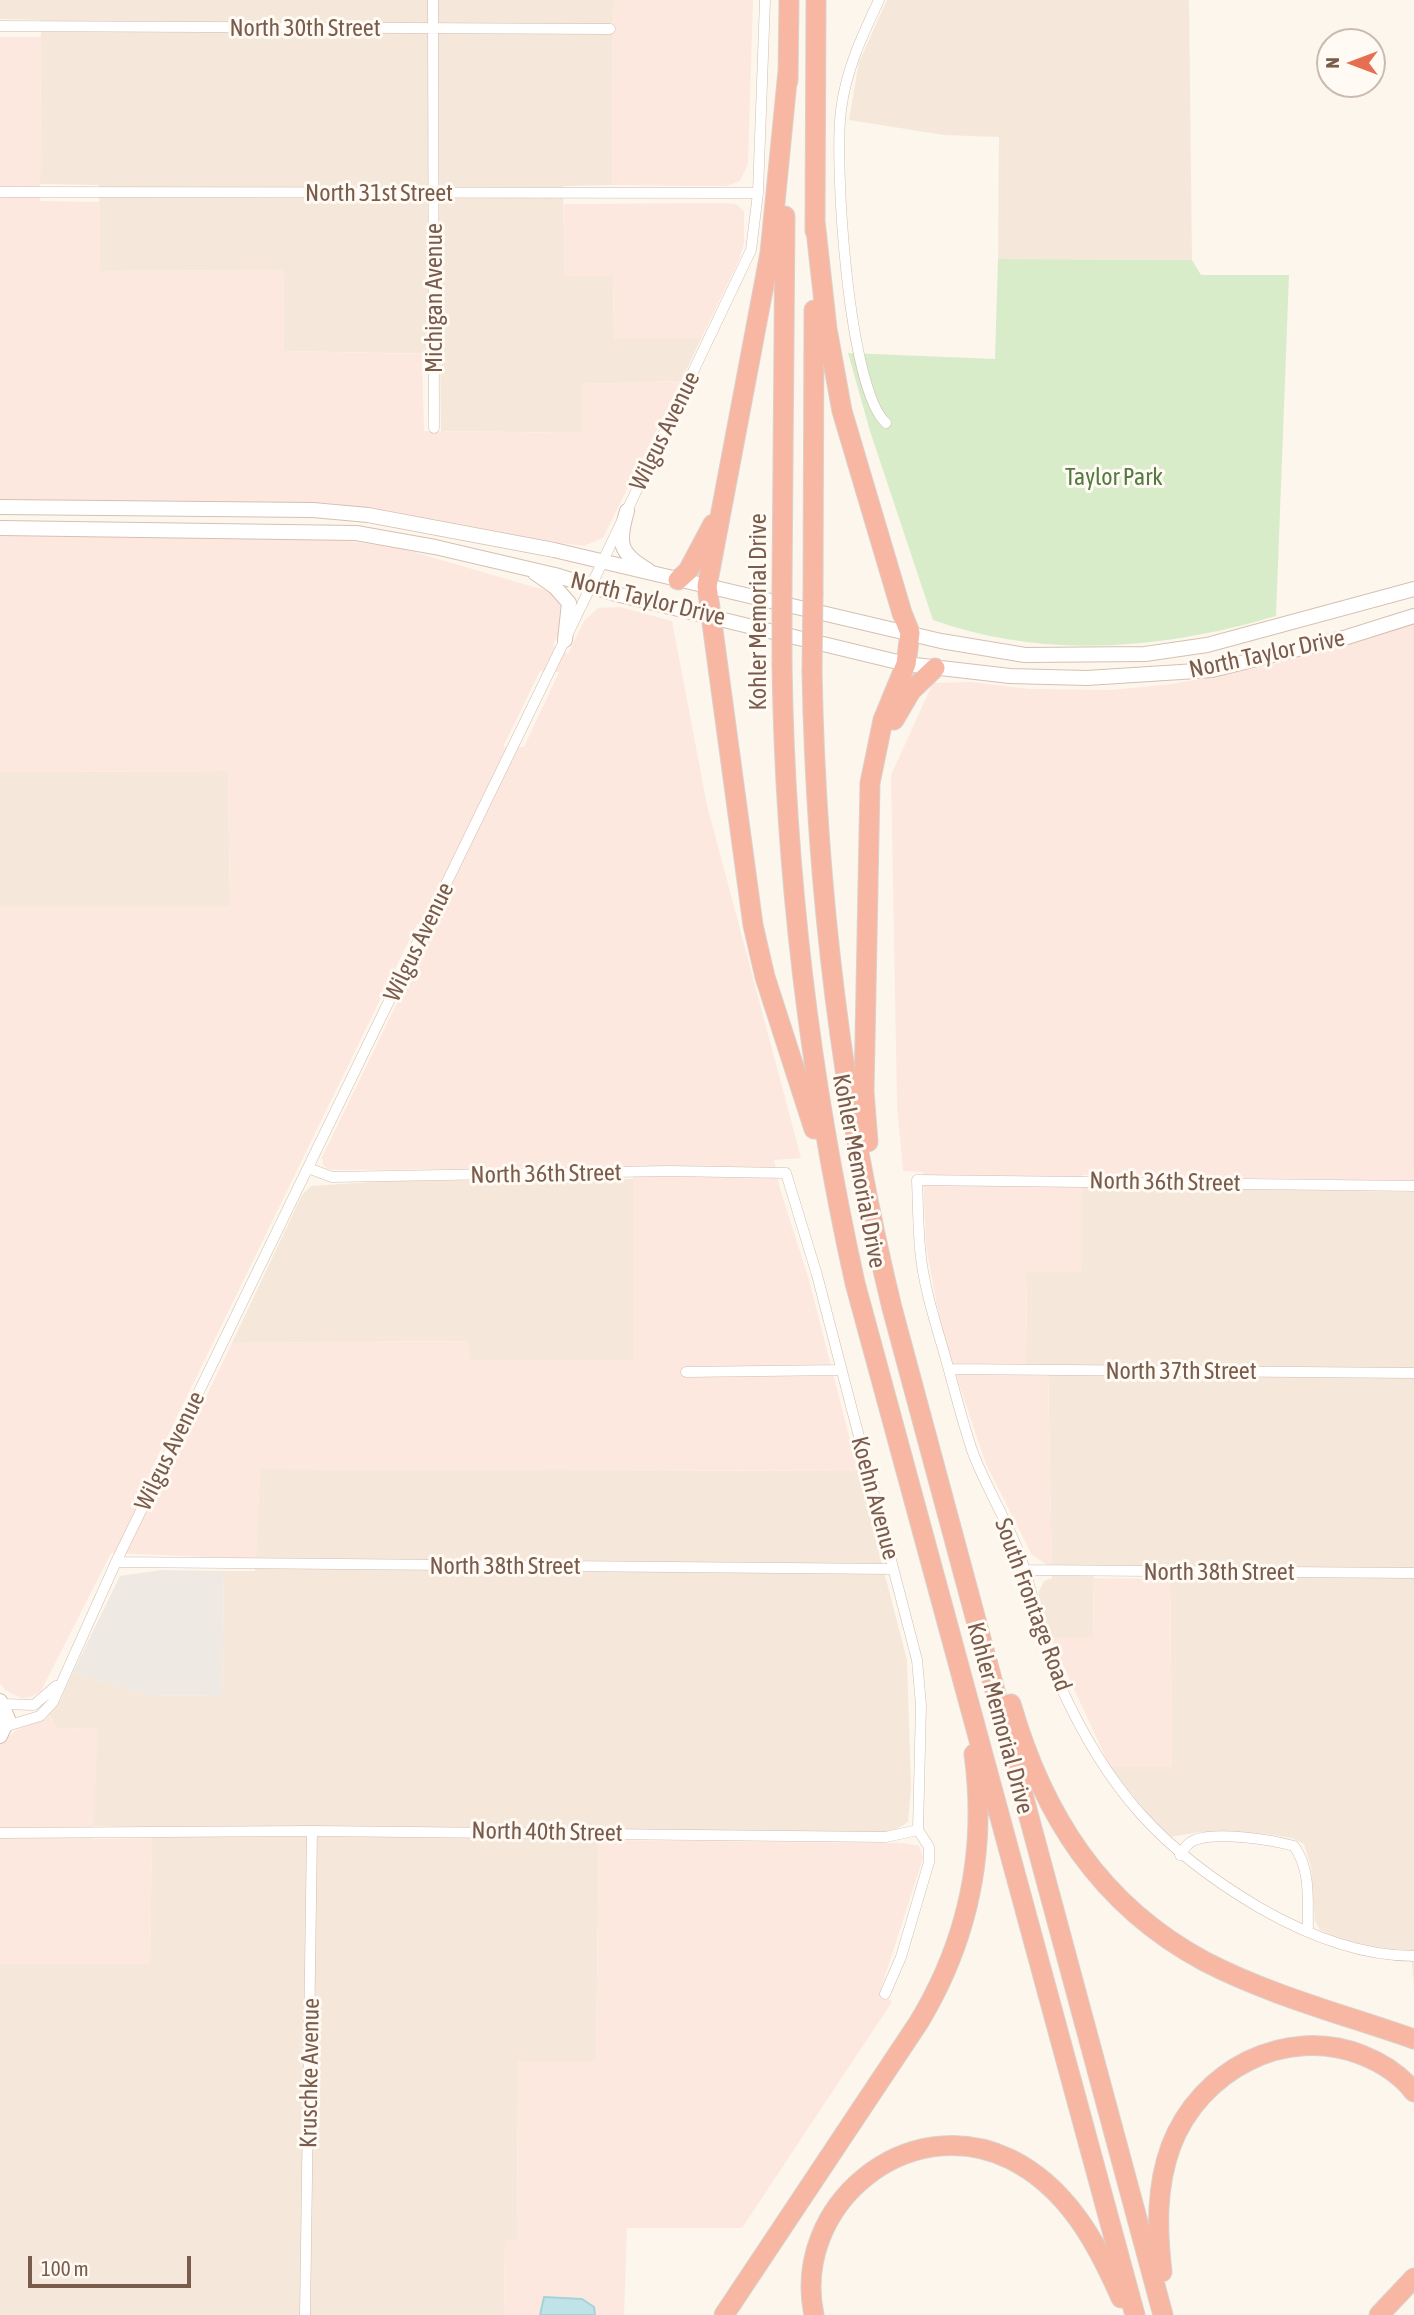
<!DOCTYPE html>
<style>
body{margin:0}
#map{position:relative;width:1414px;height:2315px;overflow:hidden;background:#fdf6ec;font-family:"Asap Condensed",sans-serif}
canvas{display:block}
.north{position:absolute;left:1316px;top:28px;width:70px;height:70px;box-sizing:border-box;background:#fffaf3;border:2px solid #cabbb1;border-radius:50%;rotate:270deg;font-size:19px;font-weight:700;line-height:28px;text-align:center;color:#7a5c4d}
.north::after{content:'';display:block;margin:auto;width:24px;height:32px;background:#e76f51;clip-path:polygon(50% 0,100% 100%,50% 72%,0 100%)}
.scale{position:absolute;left:28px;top:2256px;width:163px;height:32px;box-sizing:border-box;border:4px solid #7a5c4d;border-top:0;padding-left:9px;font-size:21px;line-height:24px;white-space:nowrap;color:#7a5c4d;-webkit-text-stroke:5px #fffaf3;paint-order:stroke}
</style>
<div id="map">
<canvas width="1414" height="2315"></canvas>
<div class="north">N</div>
<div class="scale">100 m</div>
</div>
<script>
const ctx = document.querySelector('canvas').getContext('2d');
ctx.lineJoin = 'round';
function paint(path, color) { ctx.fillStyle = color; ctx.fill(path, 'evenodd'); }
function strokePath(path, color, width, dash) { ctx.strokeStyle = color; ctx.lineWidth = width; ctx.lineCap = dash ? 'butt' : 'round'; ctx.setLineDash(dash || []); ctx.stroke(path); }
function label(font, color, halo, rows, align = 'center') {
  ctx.font = font + ' "Asap Condensed",sans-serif'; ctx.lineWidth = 6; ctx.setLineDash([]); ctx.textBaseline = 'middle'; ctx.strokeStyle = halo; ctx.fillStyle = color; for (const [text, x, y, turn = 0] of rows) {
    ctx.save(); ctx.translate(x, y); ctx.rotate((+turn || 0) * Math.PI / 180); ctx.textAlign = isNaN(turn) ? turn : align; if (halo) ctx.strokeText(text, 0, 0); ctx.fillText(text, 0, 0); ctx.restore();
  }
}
paint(new Path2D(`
 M0,0H613L612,185L563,186L565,275H613L614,339H701L681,381L583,384L582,433L441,431L440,354L284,351L283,270L100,271L99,185L40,184L41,20L0,19Z
 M887,0H1189L1192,260L998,259L999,137L944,135L849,120L859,62Z
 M228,771L230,906H0V772Z
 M633,1179V1360H469L468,1341L232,1343L302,1195L311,1186L387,1181Z
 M1082,1186L1414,1192V1988L1411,1952L1361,1947L1320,1930L1315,1921L1311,1867L1304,1844L1292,1838L1265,1834L1201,1832L1170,1837L1164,1834L1110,1767H1172L1170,1568L1094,1567L1093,1637H1050L1038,1593L1044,1581L1052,1578L1048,1366L1026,1365L1027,1272Z
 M260,1469L858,1471L907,1660L911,1788L908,1822L891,1833L599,1829L596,2062L518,2061L517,2240L505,2241L504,2315H0V1964H150L152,1827L93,1826L97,1729L56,1728L49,1713L60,1701L73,1672L146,1695L222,1696L224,1571H255Z`), '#f5e8da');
paint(new Path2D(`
 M613,0H753L748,164L740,181L727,186L612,185Z
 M0,37H41L40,201L100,202V271L283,270L284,351L422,354L424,431L582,433V384L681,381L603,538L584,546L498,535L400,513L328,503L0,501Z
 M724,203L736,204L744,211V243L739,260L701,339H614L613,276H565L564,204Z
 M0,536L327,538L403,549L555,593L564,604V623L553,645L568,654L584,621L598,608L620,607L672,621L707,805L801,1158L774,1160L780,1189L809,1280L858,1471L260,1469L256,1559L111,1553L41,1691L31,1697L21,1698L5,1690L0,1683V906H230L228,771L0,772ZM540,671L559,672L524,747H503ZM417,924L435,925L322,1157L323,1165L328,1169L339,1170L633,1168V1360H470L469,1341L232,1343L171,1469L151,1470Z
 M1414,624V1181L1082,1175L1081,1272H1027L1026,1375L1048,1376L1052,1568L1032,1555L986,1464L947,1349L937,1306L926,1246L923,1172L903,1171L897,1105L891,775L933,683L970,682L1030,689L1111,690L1172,684L1268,666Z
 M1094,1578L1170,1579L1172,1767H1110L1050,1637H1093Z
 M49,1713L56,1728L98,1729L93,1839L152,1838L150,1964H0V1744L16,1730Z
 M599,1840L904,1843L919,1846L923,1858L880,1992L892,2002L742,2228H627L624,2315H504L505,2241L517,2239L518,2061H596Z`), '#fde8e0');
paint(new Path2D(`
 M162,1570L224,1571L222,1696L146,1695L73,1672L120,1576Z`), '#efe9e4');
paint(new Path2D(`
 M998,259L1192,260L1201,275H1289L1276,616C1165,649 1044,660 933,620L870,431L848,353L995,359Z`), '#d8ecc9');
const water = new Path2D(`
 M544,2297L582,2299L594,2307L595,2315H540Z`);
paint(water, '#bfe3e8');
strokePath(water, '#a5d3da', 2);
const street = new Path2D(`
 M433,0L434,428
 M879,0C862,36 846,70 841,110C834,164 848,389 886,423
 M0,26L610,29
 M0,192L758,193
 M308,1168L332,1177L669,1171L786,1173L817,1275L917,1660L921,1705L918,1830
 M1414,1186L917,1180C918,1203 918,1226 920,1248C923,1285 935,1321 945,1356C954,1388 962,1421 973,1453C986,1487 1006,1519 1019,1553C1035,1597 1041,1642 1060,1685C1107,1789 1161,1850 1260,1908C1307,1935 1359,1956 1414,1956
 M949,1369L1414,1373
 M686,1372L840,1370
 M116,1562L893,1569
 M1024,1570L1414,1573
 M3,1704L34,1705L56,1686
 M7,1726L40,1716L53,1702L116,1562L591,586L751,250L758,193L765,0
 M0,1833L312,1831L886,1837L918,1830
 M1180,1855C1184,1849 1188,1842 1195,1840C1217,1831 1272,1840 1294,1846C1312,1871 1307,1904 1308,1932
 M885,1994L901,1957L929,1862V1847L918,1830
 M305,2315L312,1831`);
const secondary = new Path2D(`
 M0,507L313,510L368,515L554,550L941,641L1025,655L1145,654L1207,645L1414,589
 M627,511C618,542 618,553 648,570
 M0,528L356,533L435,547L555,575L616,594L906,664L1010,676L1087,678L1212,670L1347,637L1414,616
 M535,573L555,587L569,603L565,640
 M0,1701L8,1719L0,1736`);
const highway = new Path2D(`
 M788,71L770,253L707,586L753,925L765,977L814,1129
 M788,81L789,0
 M815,221L827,329L842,411L902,613L910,633L906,664L883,720L870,783L864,1092L868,1142
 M815,231L816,0
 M678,580L688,571L713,524
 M782,586L785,216
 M813,593L814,310
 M782,664C785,873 810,1080 855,1283L1135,2315
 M812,671C816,887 841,1099 892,1308L1163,2315
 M894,720L911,691L935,668
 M1011,1704C1043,1815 1100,1905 1204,1961C1269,1995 1345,2015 1414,2039
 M1162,2272C1157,2229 1156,2187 1171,2146C1200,2070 1285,2025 1362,2055C1382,2063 1401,2075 1414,2092
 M724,2315L919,2022C969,1939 987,1850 974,1754
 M814,2315C791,2206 907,2109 1010,2159C1067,2187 1097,2243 1121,2298
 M1379,2315L1414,2278`);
strokePath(street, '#d1beb0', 11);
strokePath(secondary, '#d6c0b0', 16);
strokePath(highway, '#dad1cd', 21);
strokePath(street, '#fff', 10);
strokePath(secondary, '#fff', 14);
strokePath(highway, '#f7b7a3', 19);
const highwayBridge = new Path2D(`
 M782,664V586
 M812,671L813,593`);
strokePath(highwayBridge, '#dad1cd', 21, []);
strokePath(highwayBridge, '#f7b7a3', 19);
label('24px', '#7a5c4d', '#fffaf3', [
 ["North 30th Street",305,28],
 ["North 31st Street",379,193],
 ["Michigan Avenue",434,298,-90],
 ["Wilgus Avenue",665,431,-64],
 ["North Taylor Drive",648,599,14],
 ["Kohler Memorial Drive",758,612,-90],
 ["North Taylor Drive",1267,654,-12],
 ["Wilgus Avenue",419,942,-64],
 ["Kohler Memorial Drive",859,1171,79],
 ["North 36th Street",546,1174,-1],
 ["North 36th Street",1165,1182,1],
 ["North 37th Street",1181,1371],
 ["Wilgus Avenue",170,1451,-64],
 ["Koehn Avenue",875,1498,75],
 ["North 38th Street",505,1566],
 ["North 38th Street",1219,1572],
 ["South Frontage Road",1033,1605,70],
 ["Kohler Memorial Drive",1000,1718,75],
 ["North 40th Street",547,1832,1],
 ["Kruschke Avenue",310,2073,-89]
]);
label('24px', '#537a41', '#fffaf3', [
 ["Taylor Park",1114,477]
]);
</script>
